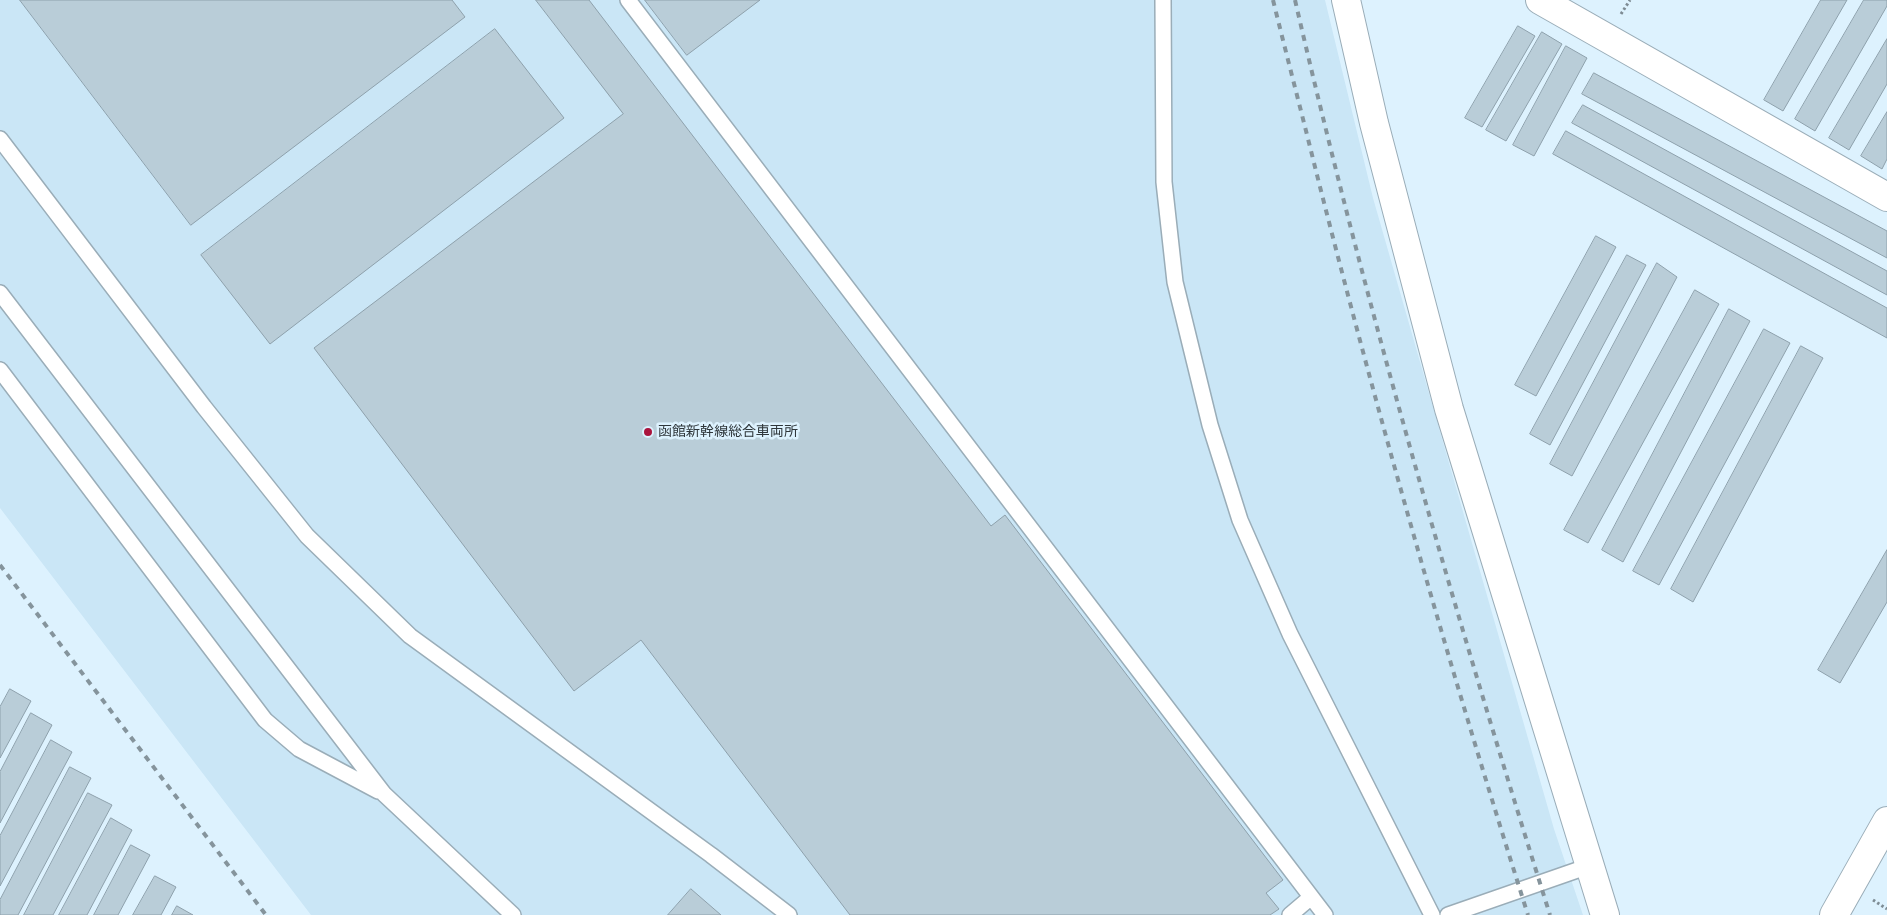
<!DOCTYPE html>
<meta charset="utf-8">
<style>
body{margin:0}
canvas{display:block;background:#ddf2fe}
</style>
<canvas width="1887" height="915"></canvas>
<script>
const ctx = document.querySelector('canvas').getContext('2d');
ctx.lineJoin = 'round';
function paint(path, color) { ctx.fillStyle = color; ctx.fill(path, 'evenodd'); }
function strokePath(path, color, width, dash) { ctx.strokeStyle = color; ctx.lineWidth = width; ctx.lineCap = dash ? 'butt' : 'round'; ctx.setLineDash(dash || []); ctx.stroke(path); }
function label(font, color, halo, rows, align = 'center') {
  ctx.font = font + ' Inter,"Noto Sans JP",sans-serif'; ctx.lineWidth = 5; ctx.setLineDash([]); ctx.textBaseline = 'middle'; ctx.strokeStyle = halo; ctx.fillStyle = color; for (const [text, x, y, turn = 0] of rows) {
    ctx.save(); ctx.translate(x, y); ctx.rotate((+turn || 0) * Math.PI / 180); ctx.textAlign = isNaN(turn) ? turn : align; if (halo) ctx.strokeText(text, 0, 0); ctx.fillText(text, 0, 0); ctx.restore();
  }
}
paint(new Path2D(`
 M0,0H1325L1373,198L1554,829L1583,915H311L0,508Z`), '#cae6f6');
const building = new Path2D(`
 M20,0H452L465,17L191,225Z
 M536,0H589L991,526L1005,515L1283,880L1266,893L1279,909L1270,915H850L641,640L574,691L314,348L623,114Z
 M645,0H760L687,55Z
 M1821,0H1847L1783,111L1764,100Z
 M1864,0H1887V6L1815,131L1795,119Z
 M1518,26L1535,36L1482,127L1465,118Z
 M495,29L564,118L270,344L201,255Z
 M1542,32L1562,44L1506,141L1486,130Z
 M1887,39V84L1849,150L1829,138Z
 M1566,46L1587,58L1534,156L1513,145Z
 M1594,73L1887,231V258L1582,94Z
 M1583,105L1887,271V295L1572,123Z
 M1887,112V159L1882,169L1861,156Z
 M1566,131L1887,308V338L1553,154Z
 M1596,236L1616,247L1536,396L1515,385Z
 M1627,255L1646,265L1550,445L1530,434Z
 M1657,263L1677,277L1572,476L1550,464Z
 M1695,290L1719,304L1588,543L1564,530Z
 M1729,309L1750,321L1623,562L1602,550Z
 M1764,329L1790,343L1659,585L1633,571Z
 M1801,346L1823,358L1693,602L1671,589Z
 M1887,550V602L1840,683L1818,670Z
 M10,689L31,701L0,758V707Z
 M31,713L52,725L0,823V772Z
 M51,740L72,752L0,886V836Z
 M70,767L91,778L18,915H0V900Z
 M88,793L112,805L53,915H24Z
 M111,818L132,830L87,915H59Z
 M131,845L150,855L118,915H94Z
 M155,876L176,887L161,915H133Z
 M691,889L721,915H668Z
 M177,906L193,915H172Z`);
paint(building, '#b9cdd8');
strokePath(building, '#8ea1ac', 1);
const service = new Path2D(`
 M628,0L1325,915
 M1163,0L1164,182L1175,282L1210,425L1240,520L1290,634L1432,915
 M0,139L204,407L307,536L410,636L711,855L789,915
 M0,293L384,794L513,915
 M0,370L265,720L299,749L378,791
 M1290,915L1310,898
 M1448,915L1589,866`);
const minor = new Path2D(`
 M1540,0L1887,197
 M1834,915L1887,821`);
const tertiary = new Path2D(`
 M1346,0L1374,123L1449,409L1605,915`);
strokePath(service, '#9aadb8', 18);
strokePath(minor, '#9aadb8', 30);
strokePath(tertiary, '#9aadb8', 30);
strokePath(new Path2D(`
 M1621,14L1630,0
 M1873,900L1887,909`), '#7e8c94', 3, [2.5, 2.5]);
strokePath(service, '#fff', 15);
strokePath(minor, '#fff', 28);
strokePath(tertiary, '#fff', 28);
strokePath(new Path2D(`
 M1273,0C1287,57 1302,114 1316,171C1379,421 1450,669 1528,915
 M1295,0C1366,308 1455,613 1550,915
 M0,565L266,915`), '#85949c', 4, [6, 6]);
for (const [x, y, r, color] of [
 [648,432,5,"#aa143d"]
]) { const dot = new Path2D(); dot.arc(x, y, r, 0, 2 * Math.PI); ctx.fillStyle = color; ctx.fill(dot); strokePath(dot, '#ddf2fe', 2); }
label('14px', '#2e363a', '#ddf2fe', [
 ["函館新幹線総合車両所",658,432]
], 'left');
</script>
